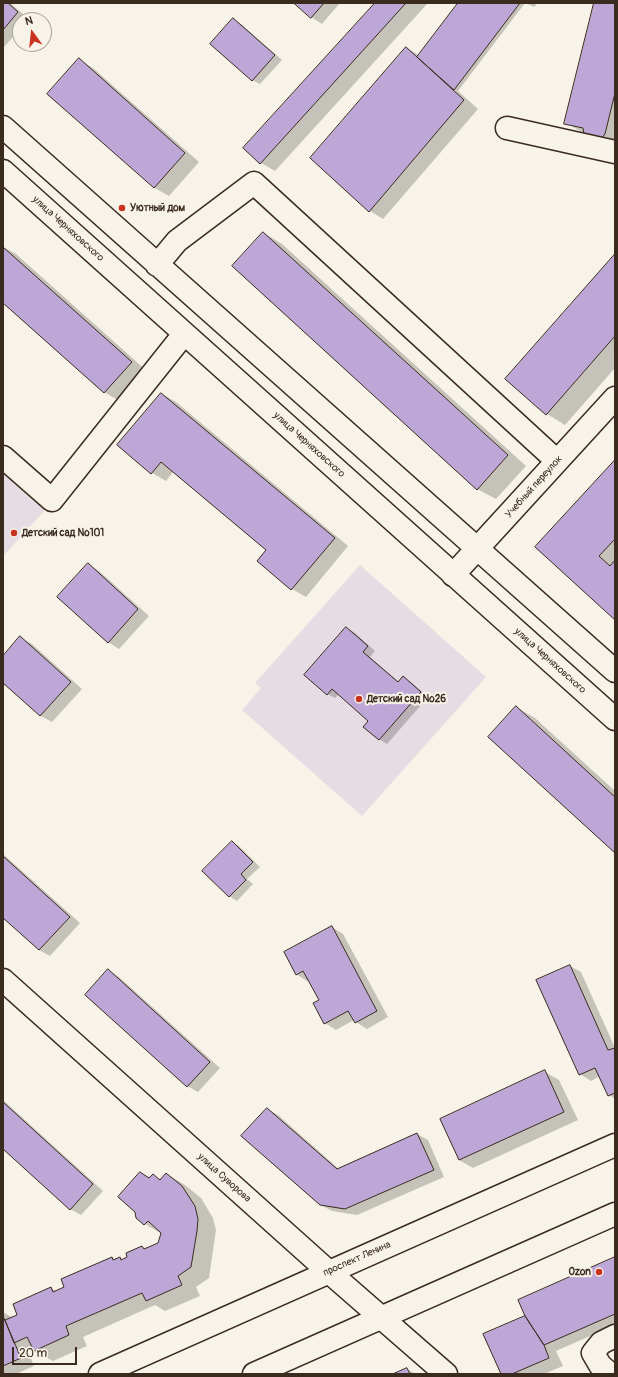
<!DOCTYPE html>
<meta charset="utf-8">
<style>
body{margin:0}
#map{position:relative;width:618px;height:1377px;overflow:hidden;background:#f7f3e8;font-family:Pangolin,sans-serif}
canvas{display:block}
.frame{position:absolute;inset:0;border:4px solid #3b2a1e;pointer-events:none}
.north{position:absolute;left:12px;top:12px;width:40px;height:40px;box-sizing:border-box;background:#f7f3e8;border:1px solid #aca397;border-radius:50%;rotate:345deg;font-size:11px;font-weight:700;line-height:16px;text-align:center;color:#3b2a1e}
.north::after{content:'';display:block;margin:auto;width:14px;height:18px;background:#c8321e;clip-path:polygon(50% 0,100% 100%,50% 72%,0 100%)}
.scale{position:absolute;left:12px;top:1347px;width:65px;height:18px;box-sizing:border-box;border:2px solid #3b2a1e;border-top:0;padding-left:5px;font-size:12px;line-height:14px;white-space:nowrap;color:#3b2a1e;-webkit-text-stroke:3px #f7f3e8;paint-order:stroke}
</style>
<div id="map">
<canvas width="618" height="1377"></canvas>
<div class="frame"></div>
<div class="north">N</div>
<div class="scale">20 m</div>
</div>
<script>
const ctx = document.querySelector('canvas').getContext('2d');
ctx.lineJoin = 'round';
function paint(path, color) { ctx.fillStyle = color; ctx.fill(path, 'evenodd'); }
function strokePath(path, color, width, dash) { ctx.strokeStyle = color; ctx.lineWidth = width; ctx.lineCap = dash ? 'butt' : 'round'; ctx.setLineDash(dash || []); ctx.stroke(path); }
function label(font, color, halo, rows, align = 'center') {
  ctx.font = font + ' Pangolin,sans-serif'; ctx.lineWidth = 4; ctx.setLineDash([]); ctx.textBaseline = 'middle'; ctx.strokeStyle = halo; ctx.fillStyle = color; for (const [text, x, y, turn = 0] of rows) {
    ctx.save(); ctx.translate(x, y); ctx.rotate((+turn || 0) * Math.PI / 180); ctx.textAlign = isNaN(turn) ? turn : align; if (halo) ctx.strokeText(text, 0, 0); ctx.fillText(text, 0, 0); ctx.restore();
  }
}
paint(new Path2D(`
 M3,470L46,509L3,556Z
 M360,565L486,677L362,816L242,710L261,688L255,683Z`), '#e6dce3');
paint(new Path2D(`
 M3,3H10L29,19L20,20V29L4,47H3Z
 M295,3H340L322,24L311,17Z
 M376,3H428L275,171L261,163L244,148Z
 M460,3H525L458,91L478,109L383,219L370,211L407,48L420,56Z
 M526,3H538L534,7Z
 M595,3H615V147L580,131L566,123Z
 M233,19L241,24L282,60L260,84L252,80Z
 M79,60L93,68L199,162L169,196L155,188L49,93Z
 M264,233L282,244L526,466L496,499L477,489Z
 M3,247L16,254L149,373L123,403L104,392L3,302Z
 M615,256V368L565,425L547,414L507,379Z
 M162,394L176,402L348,546L306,597L292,589L258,560L267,550L173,472L166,481L152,473L119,445Z
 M615,461V618L537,547Z
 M88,564L99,571L149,616L119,649L108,642Z
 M346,628L354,632L375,651L370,657L399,682L403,678L411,682L428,697L387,744L379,739L370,721L339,694L335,698L327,694Z
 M21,638L32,644L82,689L52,722L41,716L3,681V657Z
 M516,707L535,718L615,791V852Z
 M232,842L239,846L260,867L247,879L253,884L237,901L229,896Z
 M3,854L80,923L50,956L39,950L3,917Z
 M332,927L343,934L388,1017L367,1029L356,1022L354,1020L336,1030L325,1023L320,1000L309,980L307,981L296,974Z
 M570,966L581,972L615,1048V1099L609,1095L600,1076L591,1081L580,1074Z
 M108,971L119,977L220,1068L198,1092L187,1086Z
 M545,1072L559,1080L578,1120L473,1168L459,1160Z
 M3,1100L103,1191L81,1215L70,1209L3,1148Z
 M267,1109L278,1115L339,1169L417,1134L428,1140L444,1177L357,1215L332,1211L321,1205Z
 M167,1174L185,1185L201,1198L213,1218L216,1230L209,1278L196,1287L200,1296L165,1311L155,1305L83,1337L87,1346L53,1361L36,1352L34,1353L27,1349L34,1366L16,1374H3V1312L13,1318L19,1315L51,1288L56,1291L65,1287L111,1258L115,1260L120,1258L123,1260L142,1247L146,1249L159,1244L162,1234L145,1224L149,1179L153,1175L161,1180Z
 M615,1259V1325L556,1351L563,1366L544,1374H502Z
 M407,1369L416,1374H395Z`), '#0003');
const building = new Path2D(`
 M3,3H8L18,12L3,30Z
 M294,3H324L311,18Z
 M375,3H406L260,164L243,148Z
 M458,3H520L454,90L417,57Z
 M594,3H615V93L605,134L600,140L584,135L583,128L564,124Z
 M233,18L275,55L252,81L210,44Z
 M406,47L464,100L369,212L310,158Z
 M79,58L185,153L154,188L47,94Z
 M263,232L508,455L477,490L232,266Z
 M3,247L132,362L104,393L3,303Z
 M615,254V336L546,415L505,379Z
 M161,393L335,538L291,590L257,561L266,550L161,462L151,474L117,445Z
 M615,460V539L599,556L610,566L615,560V620L535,547Z
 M88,563L138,609L108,643L57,597Z
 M346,627L368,646L363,652L398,682L403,676L421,692L379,740L363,727L368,721L332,689L327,695L304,675Z
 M20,636L71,682L40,716L3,683V656Z
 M516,706L615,797V853L488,737Z
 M232,841L253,862L241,874L246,880L229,897L202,871Z
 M3,856L70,917L39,950L3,918Z
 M332,926L377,1011L355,1023L348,1011L324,1024L313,1003L319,1000L303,971L296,975L284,952Z
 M570,965L608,1050L615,1048V1093L608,1096L595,1068L579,1075L536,980Z
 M108,969L210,1062L187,1087L85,995Z
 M545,1070L564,1112L459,1160L440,1119Z
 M3,1102L93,1184L70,1210L3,1149Z
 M267,1108L337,1169L417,1133L434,1170L345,1209L320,1205L241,1136Z
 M140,1172L149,1178L153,1174L160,1180L166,1173L182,1186L195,1206L198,1219L197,1231L191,1267L178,1276L182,1285L146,1301L142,1293L66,1326L69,1335L34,1351L27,1337L14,1343L5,1320L17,1315L13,1304L51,1287L53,1292L64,1287L61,1279L112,1257L113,1260L120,1257L121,1260L127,1257L126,1253L142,1246L144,1249L158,1243L161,1233L148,1221L144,1225L136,1218L135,1212L118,1197Z
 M615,1257V1314L544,1345L525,1316L518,1300Z
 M3,1316L21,1358L3,1366Z
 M525,1316L544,1345L549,1358L512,1374H501L483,1334Z
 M407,1368L410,1374H393Z`);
paint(building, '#bda7d6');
strokePath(building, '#3b2a1e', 1);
const minor = new Path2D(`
 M3,127L615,671
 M507,128L615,152
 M3,171L615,719
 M157,265L177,241L254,183L557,461
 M3,457L52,500L184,334
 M453,575L615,398
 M3,980L329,1272L446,1374
 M610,1374L600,1365L593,1353L601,1343L615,1336`);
const major = new Path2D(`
 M100,1374L615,1145
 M254,1374L615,1214`);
strokePath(minor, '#3b2a1e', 25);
strokePath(major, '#3b2a1e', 25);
strokePath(minor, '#f7f3e8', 22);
strokePath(major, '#f7f3e8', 22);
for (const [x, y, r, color] of [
 [122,208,4,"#c8321e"],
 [14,533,4,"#c8321e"],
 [359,699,4,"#c8321e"],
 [599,1272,4,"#c8321e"]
]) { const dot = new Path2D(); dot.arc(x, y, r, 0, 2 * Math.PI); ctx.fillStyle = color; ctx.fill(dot); strokePath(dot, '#f7f3e8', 1.5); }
label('bold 10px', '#3b2a1e', '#f7f3e8', [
 ["Уютный дом",130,208],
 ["Детский сад №101",22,533],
 ["Детский сад №26",367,699],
 ["Ozon",591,1272,"right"]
], 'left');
label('10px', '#3b2a1e', '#f7f3e8', [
 ["улица Черняховского",68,229,42],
 ["улица Черняховского",309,445,42],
 ["Учебный переулок",534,487,-48],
 ["улица Черняховского",550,661,42],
 ["улица Суворова",224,1178,42],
 ["проспект Ленина",357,1259,-24]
]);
</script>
